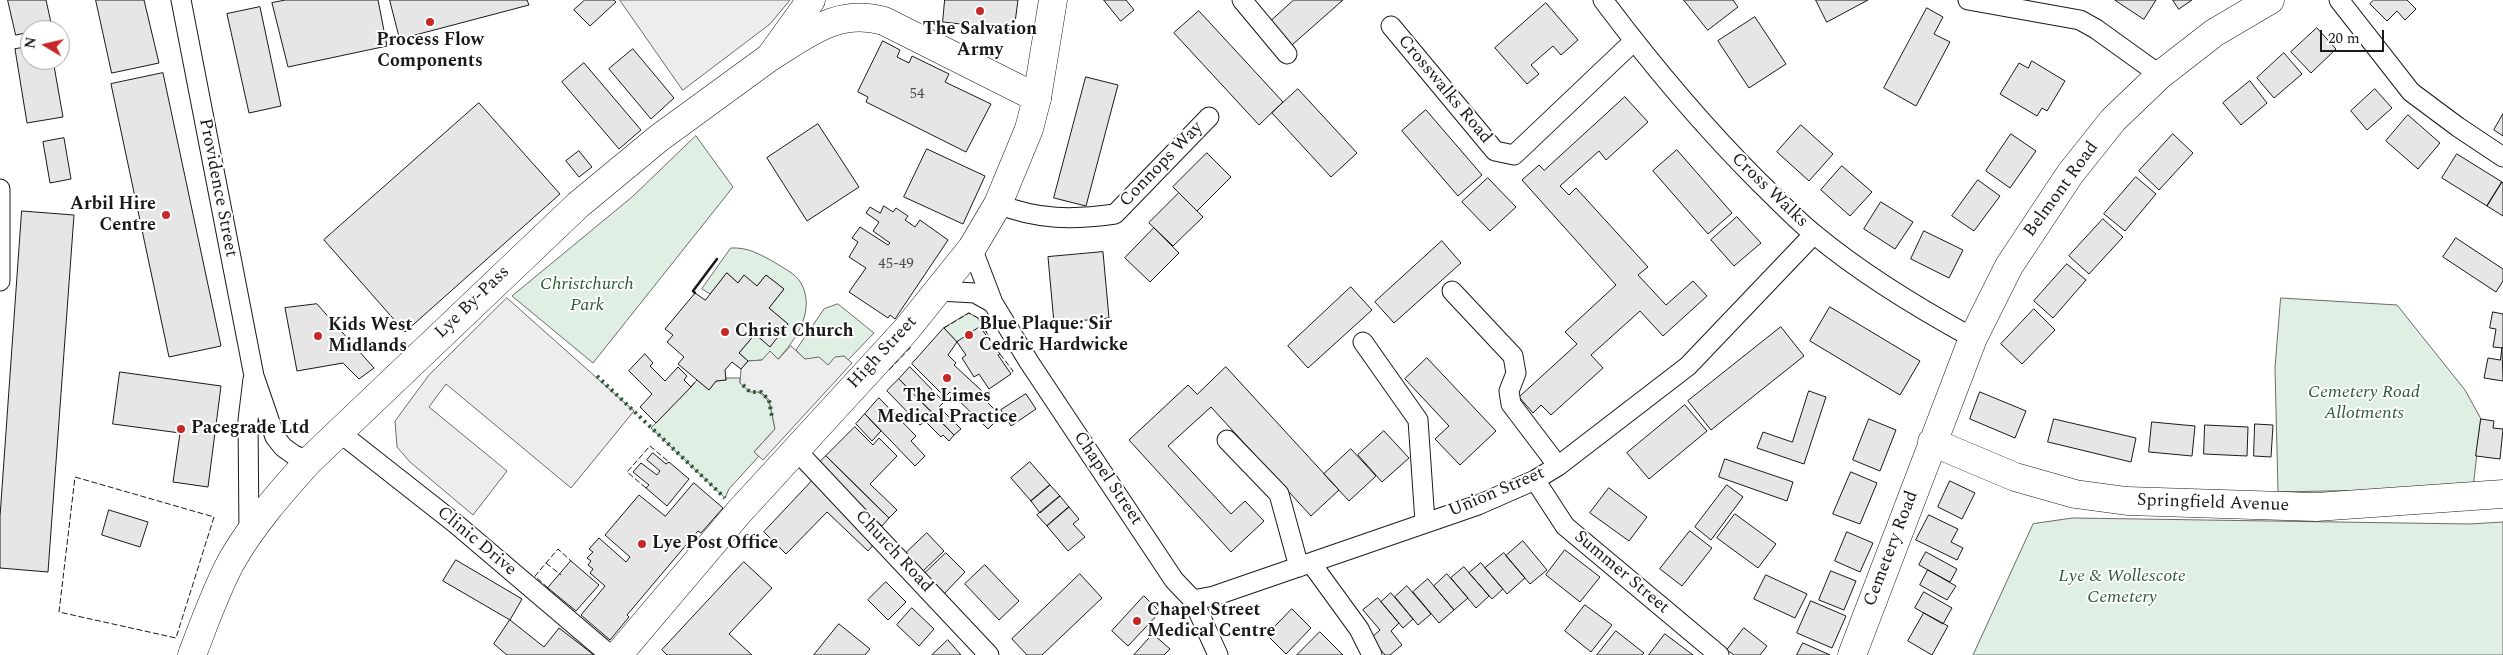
<!DOCTYPE html>
<style>
body{margin:0}
#map{position:relative;width:2503px;height:655px;overflow:hidden;background:#fff;font-family:Spectral,serif}
canvas{display:block}
.north{position:absolute;left:20px;top:20px;width:50px;height:50px;box-sizing:border-box;background:#fff;border:1px solid #a3a3a3;border-radius:50%;rotate:279deg;font-size:14px;font-weight:700;line-height:20px;text-align:center;color:#1a1a1a}
.north::after{content:'';display:block;margin:auto;width:18px;height:22px;background:#c62828;clip-path:polygon(50% 0,100% 100%,50% 72%,0 100%)}
.scale{position:absolute;left:2320px;top:30px;width:64px;height:22px;box-sizing:border-box;border:2px solid #1a1a1a;border-top:0;padding-left:6px;font-size:15px;line-height:18px;white-space:nowrap;color:#1a1a1a;-webkit-text-stroke:4px #fff;paint-order:stroke}
</style>
<div id="map">
<canvas width="2503" height="655"></canvas>
<div class="north">N</div>
<div class="scale">20 m</div>
</div>
<script>
const ctx = document.querySelector('canvas').getContext('2d');
ctx.lineJoin = 'round';
function paint(path, color) { ctx.fillStyle = color; ctx.fill(path, 'evenodd'); }
function strokePath(path, color, width, dash) { ctx.strokeStyle = color; ctx.lineWidth = width; ctx.lineCap = dash ? 'butt' : 'round'; ctx.setLineDash(dash || []); ctx.stroke(path); }
function label(font, color, halo, rows, align = 'center') {
  ctx.font = font + ' Spectral,serif'; ctx.lineWidth = 4; ctx.setLineDash([]); ctx.textBaseline = 'middle'; ctx.strokeStyle = halo; ctx.fillStyle = color; for (const [text, x, y, turn = 0] of rows) {
    ctx.save(); ctx.translate(x, y); ctx.rotate((+turn || 0) * Math.PI / 180); ctx.textAlign = isNaN(turn) ? turn : align; if (halo) ctx.strokeText(text, 0, 0); ctx.fillText(text, 0, 0); ctx.restore();
  }
}
const green = new Path2D(`
 M696,136L733,187L593,363L512,296L632,197Z
 M731,248C748,247 759,254 774,262C783,268 795,273 801,283C816,310 796,340 778,359L748,361L739,353L755,334L770,346L788,324L769,308L784,289L766,275L757,286L744,276L738,283L727,273L710,294L702,289Z
 M2281,298L2397,305L2465,390L2481,419L2473,488L2278,492L2275,368Z
 M838,304L874,333L848,360L844,356L828,365L805,359L796,350L824,309Z
 M969,313L978,318L994,345L957,342L944,328Z
 M726,378H740V383C771,397 769,398 775,429L754,452L759,456L729,489L725,498L651,428L697,380L709,390L716,381L726,380Z
 M2073,518L2469,524L2503,522V655H1973L2033,524Z`);
paint(green, '#e0efe3');
strokePath(green, '#6a6a6a', 1);
const parking = new Path2D(`
 M620,0H790L770,24L683,90Z
 M507,298L634,411L571,488L446,384L429,407L507,471L473,515L410,462L397,447L395,421L429,375Z
 M791,346L805,359L819,357L828,365L835,357L844,356L852,363L763,460L754,452L775,429L769,400L761,392H750L740,383L741,369L748,361L762,360L770,351L778,359Z`);
paint(parking, '#ededed');
strokePath(parking, '#6a6a6a', 1);
const building = new Path2D(`
 M8,0H46L52,27L16,35Z
 M96,0H144L159,63L112,73Z
 M286,0H378L387,46L288,67L272,3Z
 M390,0H527L529,5L400,39Z
 M585,0H614L616,2L590,26L574,10Z
 M945,0H1018L1014,30L943,22Z
 M1104,0H1126L1134,10L1121,21Z
 M1294,0H1343L1292,45L1271,21Z
 M1684,0H1733L1738,7L1708,30Z
 M1816,0H1868L1827,22Z
 M2115,0H2156L2144,19Z
 M2173,0H2192L2179,9Z
 M2374,0H2407L2416,9L2405,20L2397,11L2387,21L2370,4Z
 M1546,3L1578,40L1561,55L1553,46L1531,65L1539,74L1527,84L1495,48Z
 M260,7L281,106L249,113L227,14Z
 M1927,8L1943,17L1934,34L1950,42L1916,106L1884,88Z
 M1199,11L1283,102L1259,125L1174,33Z
 M1755,17L1786,64L1749,88L1718,41Z
 M2317,28L2336,49L2311,73L2291,52Z
 M883,41L900,50L897,57L909,63L912,56L949,74L945,82L991,104L966,152L866,102L868,97L858,92Z
 M30,47V60H53L63,117L27,123L15,49Z
 M633,49L674,98L651,119L609,69Z
 M2284,53L2302,74L2274,98L2257,78Z
 M2032,61L2065,81L2047,111L2042,108L2037,116L2000,94L2019,63L2028,68Z
 M584,63L641,130L619,149L562,82Z
 M163,73L221,346L169,357L111,84Z
 M1086,77L1118,85L1086,206L1054,198Z
 M2250,81L2267,103L2241,125L2223,103Z
 M1298,89L1357,153L1331,177L1272,113Z
 M2375,89L2392,108L2367,130L2351,111Z
 M1625,97L1648,122L1606,160L1599,151L1560,186L1569,195L1576,188L1648,267L1638,275L1666,305L1693,281L1707,296L1663,336L1640,311L1591,355L1603,368L1551,415L1541,405L1533,413L1519,397L1577,344L1565,332L1616,285L1522,180L1539,165L1544,170Z
 M479,103L560,194L405,332L324,240Z
 M1426,110L1482,175L1458,196L1402,131Z
 M2503,114V136L2494,130Z
 M2408,115L2440,143L2418,169L2386,141Z
 M818,124L859,187L807,221L767,158Z
 M1801,125L1833,154L1809,181L1777,152Z
 M2011,134L2036,151L2010,188L1986,171Z
 M2173,134L2193,153L2159,190L2139,171Z
 M64,138L71,179L50,183L43,142Z
 M927,149L985,176L963,224L904,197Z
 M1677,150L1732,213L1708,234L1653,171Z
 M579,151L592,167L579,177L566,161Z
 M1207,153L1231,177L1197,211L1173,187Z
 M2457,154L2502,182L2487,206L2442,178Z
 M1842,166L1872,192L1850,216L1821,190Z
 M2136,177L2156,194L2125,231L2104,214Z
 M1488,178L1516,207L1490,231L1462,202Z
 M1978,180L2000,196L1974,231L1952,216Z
 M2502,182L2503,183V216L2487,206Z
 M1179,193L1203,217L1173,246L1149,223Z
 M1881,202L1913,222L1895,249L1864,229Z
 M884,206L893,212L896,208L908,216L905,220L915,227L920,220L948,240L895,319L890,315L888,318L849,292L866,268L849,257L858,242L852,238L860,227L888,245L890,243L873,231L879,222L866,213L870,207L880,213Z
 M22,211L74,215L48,572L0,568V517Z
 M1737,217L1761,243L1734,266L1711,240Z
 M2103,219L2123,237L2089,274L2069,256Z
 M1154,228L1179,253L1150,282L1125,258Z
 M1924,231L1963,250L1949,278L1911,259Z
 M2456,238L2503,269V281L2496,292L2443,257Z
 M1442,241L1461,263L1394,323L1375,302Z
 M1103,252L1109,318L1054,323L1048,257Z
 M2067,264L2086,280L2053,318L2034,301Z
 M727,273L738,283L744,275L757,286L766,275L784,289L769,308L788,324L770,347L755,334L739,353L748,361L741,369L732,362L725,370L726,380L716,381L709,390L678,364L684,357L667,342L673,335L665,329L695,293L705,300Z
 M1351,287L1372,310L1308,368L1288,346Z
 M317,304L374,368L359,379L343,363L297,371L285,308Z
 M1830,307L1920,361L1900,395L1810,341Z
 M2034,309L2055,330L2022,364L2001,344Z
 M2493,312L2503,314V348L2493,347L2496,329L2490,328Z
 M980,327L1000,354L998,355L1011,374L989,389L979,374L974,377L962,358L966,355L957,342Z
 M1781,327L1804,356L1711,430L1688,401Z
 M944,328L957,342L948,355L956,363L954,365L982,391L979,394L1001,416L988,429L950,392L945,397L912,364Z
 M2502,348L2503,381L2484,378L2488,358L2500,360Z
 M645,354L653,363L650,366L665,381L678,367L687,376L684,380L691,387L656,423L640,407L652,394L629,371Z
 M1427,358L1496,431L1460,465L1435,439L1449,426L1405,379Z
 M910,367L944,402L939,407L961,429L954,435L899,379Z
 M1226,367L1339,490L1311,516L1211,407L1168,446L1231,514L1245,501L1264,521L1231,552L1129,440L1188,385L1197,394Z
 M120,372L221,386L208,487L173,482L180,433L113,424Z
 M899,379L954,435L949,441L943,435L941,437L925,421L920,425L887,391Z
 M1809,391L1826,397L1804,464L1757,448L1763,432L1792,442Z
 M1980,392L2026,411L2015,438L1970,419Z
 M1026,394L1036,409L1011,426L1001,410Z
 M879,398L916,436L911,441L925,456L915,466L865,414Z
 M1685,405L1707,431L1649,479L1627,453Z
 M865,414L881,431L872,441L856,424Z
 M1869,419L1896,430L1880,471L1853,460Z
 M2054,419L2136,438L2131,462L2048,442Z
 M2481,419L2494,421L2493,428L2503,429L2500,459L2476,456Z
 M2152,422L2195,426L2192,456L2149,452Z
 M2255,424L2273,425L2271,457L2254,456Z
 M2205,425L2248,427L2247,456L2204,454Z
 M855,427L873,445L879,438L897,456L870,484L897,510L889,518L826,456Z
 M1384,431L1409,458L1382,482L1358,455Z
 M1351,449L1376,476L1349,501L1324,474Z
 M653,453L666,464L669,462L689,479L667,506L646,488L649,485L633,472L641,463L657,475L660,471L647,460Z
 M826,456L889,518L882,526L816,466Z
 M1725,459L1793,482L1787,501L1719,477Z
 M1030,462L1050,485L1031,501L1011,478Z
 M1851,472L1877,483L1860,524L1833,514Z
 M812,481L876,542L868,551L827,512L786,554L764,532Z
 M1950,481L1975,493L1962,519L1938,507Z
 M694,483L723,508L701,533L698,531L627,615L629,617L610,640L581,615L605,586L590,573L593,569L588,565L591,561L587,558L593,552L589,549L599,538L626,562L630,557L605,535L639,495L665,516Z
 M1050,485L1060,496L1040,513L1031,501Z
 M1727,485L1743,497L1711,540L1695,527Z
 M1609,488L1647,517L1629,541L1590,513Z
 M1060,496L1069,507L1047,526L1037,515Z
 M1069,507L1079,519L1073,524L1085,537L1068,551L1047,526Z
 M109,510L148,522L140,547L102,535Z
 M1735,514L1776,544L1758,568L1717,538Z
 M1929,515L1958,529L1951,542L1963,548L1957,560L1916,540Z
 M1690,531L1712,548L1682,586L1660,569Z
 M1847,532L1873,543L1860,572L1835,561Z
 M927,533L944,551L922,572L905,554Z
 M1523,541L1547,570L1530,584L1506,556Z
 M1565,550L1600,577L1580,602L1546,575Z
 M1926,552L1957,569L1950,582L1919,565Z
 M946,553L965,572L943,595L923,575Z
 M1504,553L1525,578L1507,594L1485,568Z
 M456,560L522,599L510,620L443,581Z
 M571,561L599,585L576,611L548,588Z
 M744,562L772,588L729,634L752,655H667L662,650Z
 M1481,563L1503,589L1492,599L1469,573Z
 M985,565L1019,601L999,620L965,584Z
 M1464,567L1489,596L1476,608L1451,578Z
 M1928,570L1956,586L1947,600L1920,585Z
 M1831,571L1856,581L1844,610L1819,600Z
 M1080,574L1102,598L1042,655H1027L1012,639Z
 M1447,574L1468,598L1454,610L1434,586Z
 M1766,575L1807,594L1795,618L1754,599Z
 M1428,579L1454,610L1439,623L1413,592Z
 M886,582L906,602L888,620L868,600Z
 M1407,586L1431,614L1418,625L1395,597Z
 M1924,592L1952,608L1943,624L1915,608Z
 M1391,593L1413,619L1403,628L1381,602Z
 M1144,596L1160,612L1128,646L1112,631Z
 M1378,598L1399,623L1391,631L1402,645L1390,655H1385L1371,638L1380,630L1363,610Z
 M1811,601L1846,616L1832,648L1797,633Z
 M1585,605L1612,625L1591,652L1565,631Z
 M912,608L934,629L919,646L897,625Z
 M1292,609L1311,628L1286,654L1267,635Z
 M1924,613L1948,626L1932,655L1908,641Z
 M510,620L544,647L559,628L594,655H507L494,644Z
 M839,624L870,649L865,655H814Z
 M1744,628L1767,646L1760,655H1734L1727,650Z
 M1616,631L1644,653L1642,655H1597Z
 M1320,632L1343,655H1297Z
 M1153,634L1170,649L1164,655H1134Z
 M1665,634L1693,655H1649Z
 M948,640L961,655H932Z
 M1803,643L1830,655H1797Z`);
paint(building, '#e6e6e6');
strokePath(building, '#1a1a1a', 1);
const street = new Path2D(`
 M181,0L254,376L275,437L283,447L294,455L309,461
 M1242,0L1287,54
 M1603,0C1651,64 1702,125 1759,182C1777,199 1794,218 1814,234C1862,274 1918,308 1973,338
 M1968,0L2080,20L2096,29L2160,75
 M2339,0L2411,92L2458,127L2503,157
 M1391,26L1495,151L1514,155L1634,41
 M0,189V281
 M998,204C1038,220 1073,220 1115,214L1209,117
 M972,248L993,303L1029,362L1174,580L1193,600L1218,655
 M939,291L975,293L993,303
 M1452,291L1513,356L1516,373L1509,391L1511,404L1558,466
 M1363,342L1418,420L1425,522
 M339,432L456,524L610,655
 M1227,440L1279,494L1299,567
 M796,450L989,655
 M1535,480L1565,526L1719,655
 M249,533L248,420L253,379
 M1311,563L1359,629L1372,655
 M1193,600L1214,596L1478,505L1535,480L1558,466L1688,366L1814,234`);
const secondary = new Path2D(`
 M770,57C808,34 837,8 884,21L1037,98
 M1932,442L2015,477L2075,494L2127,501L2316,507L2503,494
 M1852,655L1973,338L2009,266L2070,174L2113,120L2160,75L2214,33L2270,0`);
const highway = new Path2D(`
 M192,655C204,624 215,592 231,562C252,525 280,493 309,461L578,205L659,138L770,57L811,0
 M618,655L739,512L906,330L972,248L998,204L1029,129L1037,98L1053,0`);
strokePath(street, '#1a1a1a', 21);
strokePath(secondary, '#1a1a1a', 29);
strokePath(highway, '#1a1a1a', 29);
strokePath(street, '#fff', 19);
strokePath(secondary, '#fff', 28);
strokePath(highway, '#fff', 28);
strokePath(new Path2D(`
 M597,376L725,498
 M743,385L750,392H761L769,400L772,417`), '#2b5a34', 4, [2.5, 4]);
strokePath(new Path2D(`
 M944,328L969,313L978,318L994,345
 M1000,354L1013,371L1011,374
 M889,370L912,346
 M691,387L697,380
 M75,477L214,517L176,638L59,612Z
 M646,488L627,472L650,446L669,462
 M546,563L561,575
 M548,588L535,576L558,549L571,561`), '#1a1a1a', 1, [6, 2.5]);
strokePath(new Path2D(`
 M695,293L693,291L717,259`), '#1a1a1a', 2.5);
for (const [x, y, r, color] of [
 [980,11,5,"#c62828"],
 [430,22,5,"#c62828"],
 [166,215,5,"#c62828"],
 [725,332,5,"#c62828"],
 [969,335,5,"#c62828"],
 [318,336,5,"#c62828"],
 [947,378,5,"#c62828"],
 [181,429,5,"#c62828"],
 [642,544,5,"#c62828"],
 [1137,621,5,"#c62828"]
]) { const dot = new Path2D(); dot.arc(x, y, r, 0, 2 * Math.PI); ctx.fillStyle = color; ctx.fill(dot); strokePath(dot, '#fff', 2); }
label('15px', '#4d4d4d', null, [
 ["54",917,95],
 ["45-49",896,265]
]);
label('bold 18px', '#1a1a1a', '#fff', [
 ["The Salvation",980,30,"center"],
 ["Army",980,51,"center"],
 ["Process Flow",430,41,"center"],
 ["Components",430,62,"center"],
 ["Arbil Hire",156,205,"right"],
 ["Centre",156,226,"right"],
 ["Blue Plaque: Sir",979,325],
 ["Cedric Hardwicke",979,346],
 ["Kids West",328,326],
 ["Midlands",328,347],
 ["Christ Church",735,332],
 ["The Limes",947,397,"center"],
 ["Medical Practice",947,418,"center"],
 ["Pacegrade Ltd",191,429],
 ["Lye Post Office",652,544],
 ["Chapel Street",1147,611],
 ["Medical Centre",1147,632]
], 'left');
label('18px', '#1a1a1a', '#fff', [
 ["Crosswalks Road",1444,90,50],
 ["Connops Way",1162,165,-46],
 ["Providence Street",217,188,79],
 ["Belmont Road",2062,190,-54],
 ["Cross Walks",1769,191,44],
 ["Lye By-Pass",473,303,-44],
 ["High Street",883,353,-47],
 ["Chapel Street",1107,479,56],
 ["Union Street",1497,493,-23],
 ["Springfield Avenue",2213,504,2],
 ["Clinic Drive",476,542,40],
 ["Cemetery Road",1892,549,-69],
 ["Church Road",893,552,47],
 ["Summer Street",1621,573,40]
]);
label('italic 18px', '#2b5a34', '#fff', [
 ["Christchurch",587,285],
 ["Park",587,306],
 ["Cemetery Road",2364,393],
 ["Allotments",2364,414],
 ["Lye & Wollescote",2122,577],
 ["Cemetery",2122,598]
]);
</script>
